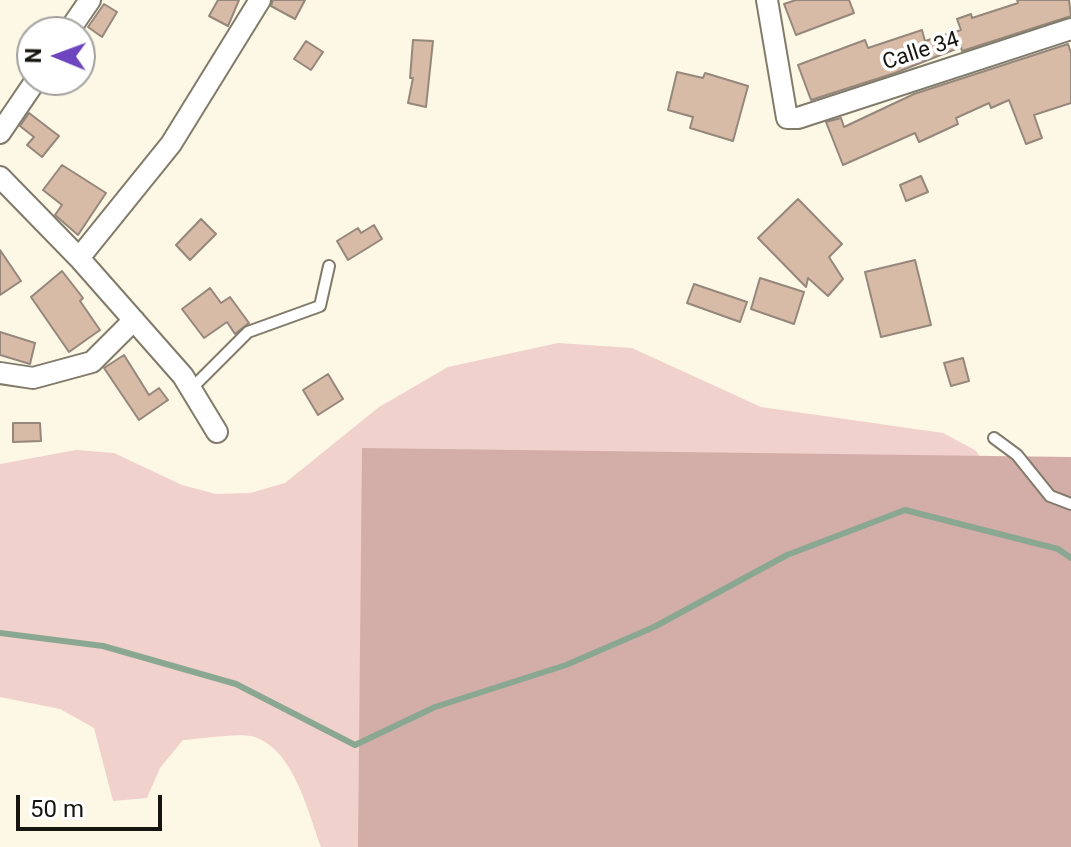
<!DOCTYPE html>
<style>
body{margin:0}
#map{position:relative;width:1071px;height:847px;overflow:hidden;background:#fdf7e5;font-family:Roboto,sans-serif}
canvas{display:block}
.north{position:absolute;left:16px;top:16px;width:80px;height:80px;box-sizing:border-box;background:#fff;border:2px solid #a2a19f;border-radius:50%;rotate:271deg;font-size:22px;font-weight:700;line-height:32px;text-align:center;color:#17150f}
.north::after{content:'';display:block;margin:auto;width:28px;height:36px;background:#6d46bf;clip-path:polygon(50% 0,100% 100%,50% 72%,0 100%)}
.scale{position:absolute;left:16px;top:795px;width:146px;height:36px;box-sizing:border-box;border:4px solid #17150f;border-top:0;padding-left:10px;font-size:24px;line-height:28px;white-space:nowrap;color:#17150f;-webkit-text-stroke:6px #fff;paint-order:stroke}
</style>
<div id="map">
<canvas width="1071" height="847"></canvas>
<div class="north">N</div>
<div class="scale">50 m</div>
</div>
<script>
const ctx = document.querySelector('canvas').getContext('2d');
ctx.lineJoin = 'round';
function paint(path, color) { ctx.fillStyle = color; ctx.fill(path, 'evenodd'); }
function strokePath(path, color, width, dash) { ctx.strokeStyle = color; ctx.lineWidth = width; ctx.lineCap = dash ? 'butt' : 'round'; ctx.setLineDash(dash || []); ctx.stroke(path); }
function label(font, color, halo, rows, align = 'center') {
  ctx.font = font + ' Roboto,sans-serif'; ctx.lineWidth = 7; ctx.setLineDash([]); ctx.textBaseline = 'middle'; ctx.strokeStyle = halo; ctx.fillStyle = color; for (const [text, x, y, turn = 0] of rows) {
    ctx.save(); ctx.translate(x, y); ctx.rotate((+turn || 0) * Math.PI / 180); ctx.textAlign = isNaN(turn) ? turn : align; if (halo) ctx.strokeText(text, 0, 0); ctx.fillText(text, 0, 0); ctx.restore();
  }
}
paint(new Path2D(`
 M558,343L632,348L761,407L943,433L975,450L998,480L604,847H321C308,812 293,746 251,736C237,733 199,739 183,740L160,768L147,798L113,801L94,728L60,709L0,697V464L76,450L114,453L182,485L216,494L250,493L285,483L379,407L448,367Z`), '#f1d1cc');
paint(new Path2D(`
 M362,448L1071,457V847H358Z`), '#d3aea8');
strokePath(new Path2D(`
 M0,633L103,646L236,684L355,745L435,707L566,665L654,627L787,555L905,510L1058,549L1071,558`), '#8aa791', 6);
const building = new Path2D(`
 M218,0H239L228,26L209,16Z
 M273,0H305L295,19L271,6Z
 M796,0H849L854,13L796,35L784,4Z
 M1017,0H1069L1071,16L962,51L961,47L895,73L811,100L798,65L865,40L868,48L922,30L925,41L961,30L957,19L971,14L972,18L1018,3Z
 M104,4L117,12L102,37L88,27Z
 M413,40L433,41L426,107L408,103L413,78H410Z
 M306,41L323,52L311,70L294,59Z
 M1068,44L1071,53V103L1034,115L1042,138L1026,144L1009,100L991,108L989,103L956,118L958,124L919,142L915,133L843,165L826,122L841,118L844,127L914,94Z
 M677,72L703,78L705,73L748,86L733,141L690,128L693,117L668,110Z
 M29,113L59,136L42,157L27,145L34,137L20,126Z
 M62,165L106,193L78,235L55,215L62,205L43,190Z
 M921,176L928,192L906,201L900,185Z
 M798,199L842,244L829,257L843,279L828,296L808,278L806,287L758,238Z
 M201,219L216,234L190,260L176,245Z
 M374,225L382,239L348,260L337,241L358,228L361,233Z
 M0,250L21,281L0,295Z
 M915,260L931,325L881,337L865,272Z
 M62,271L83,298L80,301L100,330L69,352L31,297Z
 M760,278L804,292L794,324L751,309Z
 M694,284L747,302L740,322L687,303Z
 M210,288L221,303L230,297L249,323L235,334L227,322L204,338L182,309Z
 M0,332L35,343L30,364L0,355Z
 M124,355L149,395L159,388L168,400L139,420L104,368Z
 M963,358L969,381L951,386L944,363Z
 M328,374L343,399L318,415L303,390Z
 M13,423H40L41,441L13,442Z`);
paint(building, '#d8bba6');
strokePath(building, '#95877c', 2);
const lane = new Path2D(`
 M191,389L248,332L320,306L329,266
 M994,438L1017,455L1050,496L1071,504`);
const street = new Path2D(`
 M767,0L787,118H798L1071,29
 M68,32L90,0
 M0,133L36,80
 M0,177L79,258L183,376L217,432
 M79,258L171,144L260,0
 M0,373L33,378L92,362L134,320`);
strokePath(lane, '#817b6b', 14);
strokePath(street, '#817b6b', 24);
strokePath(lane, '#fff', 10);
strokePath(street, '#fff', 20);
label('22px', '#17150f', '#fff', [
 ["Calle 34",921,52,-18]
]);
</script>
